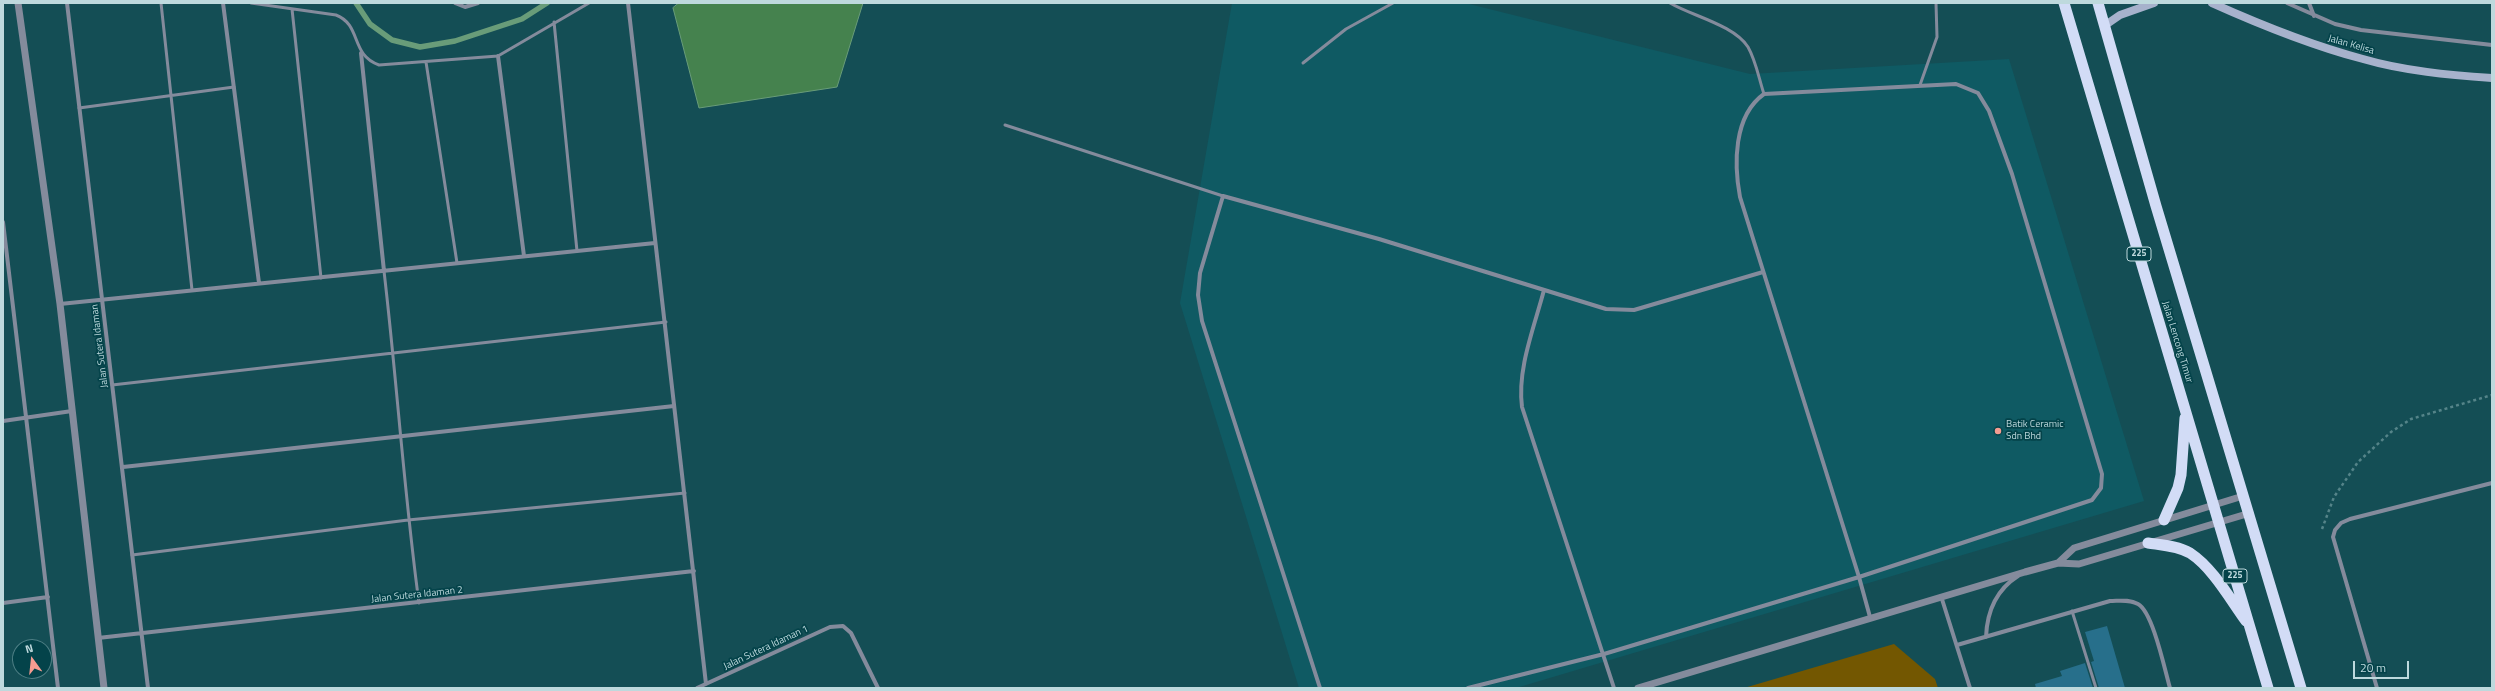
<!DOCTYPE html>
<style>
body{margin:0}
#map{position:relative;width:2495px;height:691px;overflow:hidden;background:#144e55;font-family:"Titillium Web",sans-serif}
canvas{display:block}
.frame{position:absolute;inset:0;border:4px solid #bed9dd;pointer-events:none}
.north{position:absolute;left:12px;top:639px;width:40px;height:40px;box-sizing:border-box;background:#04434a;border:1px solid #4e7f85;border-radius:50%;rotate:345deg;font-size:11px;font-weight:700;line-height:16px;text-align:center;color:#bed9dd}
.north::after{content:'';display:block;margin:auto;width:14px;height:18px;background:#f59c91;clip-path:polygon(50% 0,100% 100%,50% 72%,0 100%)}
.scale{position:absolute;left:2353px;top:661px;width:56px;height:18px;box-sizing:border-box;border:2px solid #bed9dd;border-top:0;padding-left:5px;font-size:12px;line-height:14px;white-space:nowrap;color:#bed9dd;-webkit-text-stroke:3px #04434a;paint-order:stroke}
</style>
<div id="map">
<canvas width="2495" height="691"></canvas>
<div class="frame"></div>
<div class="north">N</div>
<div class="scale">20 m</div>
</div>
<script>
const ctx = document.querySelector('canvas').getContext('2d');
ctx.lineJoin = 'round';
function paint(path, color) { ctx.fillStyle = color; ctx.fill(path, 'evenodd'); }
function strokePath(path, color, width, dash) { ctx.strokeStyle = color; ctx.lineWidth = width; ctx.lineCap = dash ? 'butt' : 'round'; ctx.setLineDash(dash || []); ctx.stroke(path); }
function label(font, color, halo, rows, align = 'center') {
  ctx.font = font + ' "Titillium Web",sans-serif'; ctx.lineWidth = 3.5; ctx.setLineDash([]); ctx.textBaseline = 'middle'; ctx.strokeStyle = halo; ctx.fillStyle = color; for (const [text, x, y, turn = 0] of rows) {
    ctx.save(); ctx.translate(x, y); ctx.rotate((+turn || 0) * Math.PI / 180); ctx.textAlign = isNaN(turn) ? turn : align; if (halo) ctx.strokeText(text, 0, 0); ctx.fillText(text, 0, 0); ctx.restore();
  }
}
paint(new Path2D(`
 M1232,3H1465L1750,74L2009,59L2144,501L1516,688H1299L1180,303Z`), '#0f5a63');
paint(new Path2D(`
 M1894,644L1935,679L1938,688H1744Z`), '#735701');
const water = new Path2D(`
 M679,3H863L837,87L699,108L673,8Z`);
paint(water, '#45824e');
strokePath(water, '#699c79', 1);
strokePath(new Path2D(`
 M356,3L370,24L392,40L420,47L455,41L522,19L547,3`), '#699c79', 5.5);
paint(new Path2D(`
 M2107,626L2125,688H2099L2091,662L2094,661L2085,632Z
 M2085,663L2093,688H2036L2035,684L2062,676L2060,671Z`), '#276f8b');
strokePath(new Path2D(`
 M2322,529L2334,497L2358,462L2391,432L2411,419L2492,395`), '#558489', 2.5, [3, 3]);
strokePath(new Path2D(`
 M161,3L192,290
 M251,3L336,15C362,25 350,55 379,65L498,56L589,3
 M1670,3C1692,16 1734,25 1748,47C1756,61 1759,79 1764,94
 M292,9L321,278
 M554,22L577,251
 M426,62L457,263
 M1303,63L1346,29L1393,3
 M1920,85L1937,37L1936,3
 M79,108L234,87
 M1005,125L1223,196
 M384,271C397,382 404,493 419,603
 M112,385L666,322
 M132,555L408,520L685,493
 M2072,611L2096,688`), '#848b9c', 3);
strokePath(new Path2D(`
 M67,3L148,688
 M223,3L259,283
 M455,3L465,7L478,3
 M628,3L706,684
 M2287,3L2335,24L2361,30L2492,45
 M2309,3L2314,16
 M361,53L384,271
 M498,56L524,256
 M3,222L58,688
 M1544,290C1534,328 1517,369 1522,407L1614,688
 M60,304L655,243
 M3,421L72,411
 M123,467L674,406
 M1941,596L1970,688
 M3,603L48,597
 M1986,637C1987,612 1996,590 2018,576
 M98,638L694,571
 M1957,645L2110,601C2119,601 2129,599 2138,604C2153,612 2165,671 2170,688
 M697,688L830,627L843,626L851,633L878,688
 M1320,688L1202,321L1198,295L1200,273L1223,196L1379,239L1606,309L1634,310L1763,272
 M1468,688L1604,654L1859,577L2092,500L2101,488L2102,474L2012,174L1989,111L1978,93L1956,84L1764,94C1733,116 1734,165 1740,197L1859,577L1870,617
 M2377,688L2333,537L2335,530L2341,523L2350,519L2492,483`), '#848b9c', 4);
strokePath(new Path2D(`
 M18,3L60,304L104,688
 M2058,563L2074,548L2243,496
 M1638,688L2025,572L2058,563L2079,564L2250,513`), '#848b9c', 7);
strokePath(new Path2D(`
 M2212,3C2261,25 2310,45 2363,59C2404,71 2449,75 2492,78
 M2104,26L2120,15L2154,3`), '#a7b2cc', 8);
strokePath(new Path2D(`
 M2064,3L2268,688
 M2098,3L2156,206L2301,688
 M2164,520L2178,488L2181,475L2185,418
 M2148,543C2161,545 2178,546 2190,553C2213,568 2230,599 2246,621`), '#d2dcf6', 11);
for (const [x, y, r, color] of [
 [1998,431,4,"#f59c91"]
]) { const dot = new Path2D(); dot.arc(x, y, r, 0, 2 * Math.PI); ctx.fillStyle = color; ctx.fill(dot); strokePath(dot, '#04434a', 1.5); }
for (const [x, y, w] of [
 [2139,254,24],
 [2235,576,24]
]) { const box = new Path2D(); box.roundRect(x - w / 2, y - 7, w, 14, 3); ctx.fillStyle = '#04434a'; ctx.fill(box); strokePath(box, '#bed9dd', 1); }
label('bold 9px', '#bed9dd', null, [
 ["225",2139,254],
 ["225",2235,576]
]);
label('10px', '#bed9dd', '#04434a', [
 ["Jalan Kelisa",2351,45,16],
 ["Jalan Lencong Timur",2177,342,73],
 ["Jalan Sutera Idaman",100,346,-97],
 ["Jalan Sutera Idaman 2",417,595,-6],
 ["Jalan Sutera Idaman 1",766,648,-25]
]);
label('10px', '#bed9dd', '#04434a', [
 ["Batik Ceramic",2006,425],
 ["Sdn Bhd",2006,437]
], 'left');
</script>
